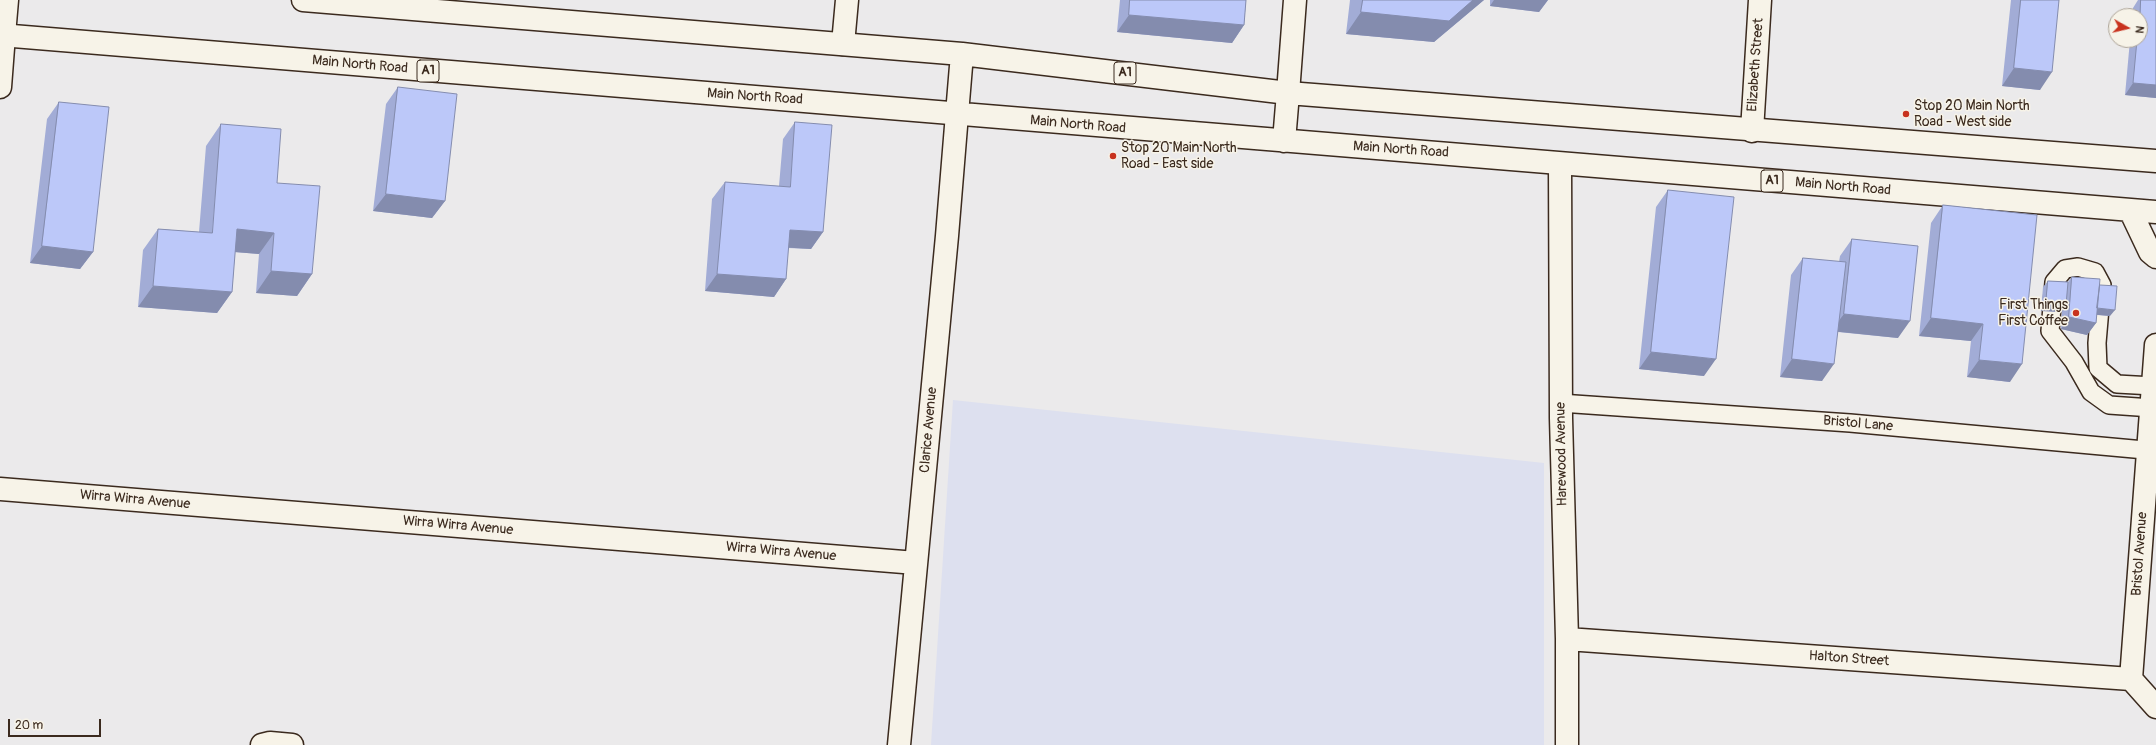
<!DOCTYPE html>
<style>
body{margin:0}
#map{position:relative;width:2156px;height:745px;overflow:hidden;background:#ebeaeb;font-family:Pangolin,sans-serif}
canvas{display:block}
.north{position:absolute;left:2108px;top:8px;width:40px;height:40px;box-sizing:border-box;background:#f7f3e8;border:1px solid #aca397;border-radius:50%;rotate:98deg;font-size:11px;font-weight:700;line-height:16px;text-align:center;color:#3b2a1e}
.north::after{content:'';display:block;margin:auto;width:14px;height:18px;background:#c8321e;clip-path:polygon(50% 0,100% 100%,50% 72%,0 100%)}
.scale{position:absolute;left:8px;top:719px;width:93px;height:18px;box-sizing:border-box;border:2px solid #3b2a1e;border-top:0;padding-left:5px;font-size:12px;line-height:14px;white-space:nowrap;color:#3b2a1e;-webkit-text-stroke:3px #f7f3e8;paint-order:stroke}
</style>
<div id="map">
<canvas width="2156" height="745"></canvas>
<div class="north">N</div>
<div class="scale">20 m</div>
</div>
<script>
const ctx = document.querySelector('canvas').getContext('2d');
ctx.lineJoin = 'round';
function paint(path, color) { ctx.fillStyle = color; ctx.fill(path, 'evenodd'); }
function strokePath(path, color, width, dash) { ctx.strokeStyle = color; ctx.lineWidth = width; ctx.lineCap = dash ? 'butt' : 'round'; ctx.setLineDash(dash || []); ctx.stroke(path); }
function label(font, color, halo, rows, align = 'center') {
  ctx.font = font + ' Pangolin,sans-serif'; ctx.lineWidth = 3; ctx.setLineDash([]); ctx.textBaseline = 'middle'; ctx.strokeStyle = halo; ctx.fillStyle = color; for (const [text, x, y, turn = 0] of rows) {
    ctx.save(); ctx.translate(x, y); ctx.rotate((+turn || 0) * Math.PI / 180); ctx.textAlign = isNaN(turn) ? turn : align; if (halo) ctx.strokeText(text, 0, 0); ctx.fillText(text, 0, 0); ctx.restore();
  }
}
paint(new Path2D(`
 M953,400L1544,463V745H931Z`), '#dde0ef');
const lane = new Path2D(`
 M1560,403L1850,423L2156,451
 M2152,408L2109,405L2091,392L2074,362L2050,331L2054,282L2065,269L2078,267L2095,272L2102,285L2097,343L2098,368L2117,384L2153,386`);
const street = new Path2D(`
 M843,44L847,0
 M1288,93L1295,0
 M1752,131L1760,0
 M1560,164L1561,418L1567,639V745
 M2156,345L2131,679L2156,707
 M0,489L916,563
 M1567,639L2131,679
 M262,745L270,743L292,745
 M899,745L947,236L957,114`);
const secondary = new Path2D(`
 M0,87L4,35`);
const highway = new Path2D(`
 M303,0L962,54L1288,93L2156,161
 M0,35L2156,212
 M4,35L7,0
 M957,114L962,54
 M1284,141L1288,93
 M2130,210L2150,252L2156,257`);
strokePath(lane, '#3b2a1e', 20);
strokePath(street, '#3b2a1e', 25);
strokePath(secondary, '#3b2a1e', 25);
strokePath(highway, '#3b2a1e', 25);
strokePath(lane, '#f7f3e8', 17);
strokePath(street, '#f7f3e8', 22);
strokePath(secondary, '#f7f3e8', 22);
strokePath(highway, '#f7f3e8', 22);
paint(new Path2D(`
 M1120,0H1246L1244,25L1232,43L1117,32Z
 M1350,0H1484L1434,42L1346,34Z
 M1490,0H1548L1539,12L1490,6Z
 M2011,0H2059L2040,90L2002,86Z
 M2138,0H2156V98L2125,95L2130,40H2140V16H2132L2133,8Z
 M398,87L445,201L432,218L373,211L386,104Z
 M59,102L93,252L80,269L30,263L47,119Z
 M795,122L823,232L811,249L788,248L786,279L774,297L705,291L712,199L725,182L779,186L783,139Z
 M221,124L277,183L312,274L297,296L256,293L259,254L235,252L232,292L217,313L138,307L143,250L158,229L199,232L206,146Z
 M1668,190L1704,376L1639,369L1656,207Z
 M1943,205L2010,382L1967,377L1971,341L1919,336L1931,223Z
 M1852,239L1898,338L1838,332L1822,381L1780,377L1791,275L1803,258L1839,262L1840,256Z
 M2072,277L2100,285L2110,316L2097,315L2096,323L2087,335L2061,329L2062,312L2041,311L2043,287L2048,281L2068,282Z`), '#a2acd6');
paint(new Path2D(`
 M1473,0H1484L1434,42L1346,34L1361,12Z
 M1494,0H1548L1539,12L1490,6Z
 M1129,15L1244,25L1232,43L1117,32Z
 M2014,68L2052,72L2040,90L2002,86Z
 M2133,83L2156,85V98L2125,95Z
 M386,194L445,201L432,218L373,211Z
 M237,229L274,233L259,254L222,251Z
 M790,230L823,232L811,249L778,247Z
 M42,246L93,252L80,269L30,263Z
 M271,271L312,274L297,296L256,293Z
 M717,274L786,279L774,297L705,291Z
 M153,286L232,292L217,313L138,307Z
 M2046,304L2066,305L2062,312L2041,311Z
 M2094,308L2115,310L2110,316L2089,314Z
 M1844,314L1910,321L1898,338L1831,331Z
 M2069,317L2096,323L2087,335L2061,329Z
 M1931,318L1983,324L1971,341L1919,336Z
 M1651,352L1716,359L1704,376L1639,369Z
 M1792,359L1834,364L1822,381L1780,377Z
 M1979,360L2022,364L2010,382L1967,377Z`), '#848cae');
const building = new Path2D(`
 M1130,0H1246L1244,25L1129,15Z
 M1363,0H1473L1449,21L1361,12Z
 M2021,0H2059L2052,72L2014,68Z
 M2141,0H2156V85L2133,83L2137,40H2140V16Z
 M398,87L457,94L445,201L386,194Z
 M59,102L109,107L93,252L42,246Z
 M795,122L832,125L823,232L790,230L786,279L717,274L725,182L790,187Z
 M221,124L281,129L277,183L320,186L312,274L271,271L274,233L237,229L232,292L153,286L158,229L212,233Z
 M1668,190L1734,197L1716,359L1651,352Z
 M1943,205L2037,215L2022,364L1979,360L1983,324L1931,318Z
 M1852,239L1918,246L1910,321L1844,314Z
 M1803,258L1846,262L1834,364L1792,359Z
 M2072,277L2100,279L2096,323L2069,317Z
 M2048,281L2068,282L2066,305L2046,304Z
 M2100,285L2117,286L2115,310L2097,308Z`);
paint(building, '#bcc8f9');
strokePath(building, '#848cae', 1);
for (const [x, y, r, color] of [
 [1906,114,4,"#c8321e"],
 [1113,156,4,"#c8321e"],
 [2076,313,4,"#c8321e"]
]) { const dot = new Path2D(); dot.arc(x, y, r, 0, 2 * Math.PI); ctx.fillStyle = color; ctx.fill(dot); strokePath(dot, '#f7f3e8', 1.5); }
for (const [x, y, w] of [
 [428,71,22],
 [1125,73,22],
 [1772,181,22]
]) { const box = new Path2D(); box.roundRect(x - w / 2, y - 11, w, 22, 3); ctx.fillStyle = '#f7f3e8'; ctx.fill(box); strokePath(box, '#3b2a1e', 1); }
label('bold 13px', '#3b2a1e', null, [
 ["A1",428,71],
 ["A1",1125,73],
 ["A1",1772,181]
]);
label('14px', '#3b2a1e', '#f7f3e8', [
 ["Main North Road",360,65,5],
 ["Elizabeth Street",1756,65,-86],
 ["Main North Road",755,97,4],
 ["Main North Road",1078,125,5],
 ["Main North Road",1401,150,4],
 ["Main North Road",1843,187,5],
 ["Bristol Lane",1858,424,5],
 ["Clarice Avenue",929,430,-85],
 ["Harewood Avenue",1562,454,-91],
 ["Wirra Wirra Avenue",135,500,5],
 ["Wirra Wirra Avenue",458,526,5],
 ["Wirra Wirra Avenue",781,552,5],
 ["Bristol Avenue",2140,554,-86],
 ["Halton Street",1849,659,4]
]);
label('14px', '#3b2a1e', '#f7f3e8', [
 ["Stop 20 Main North",1914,106],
 ["Road - West side",1914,122],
 ["Stop 20 Main North",1121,148],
 ["Road - East side",1121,164],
 ["First Things",2068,305,"right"],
 ["First Coffee",2068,321,"right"]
], 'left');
</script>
